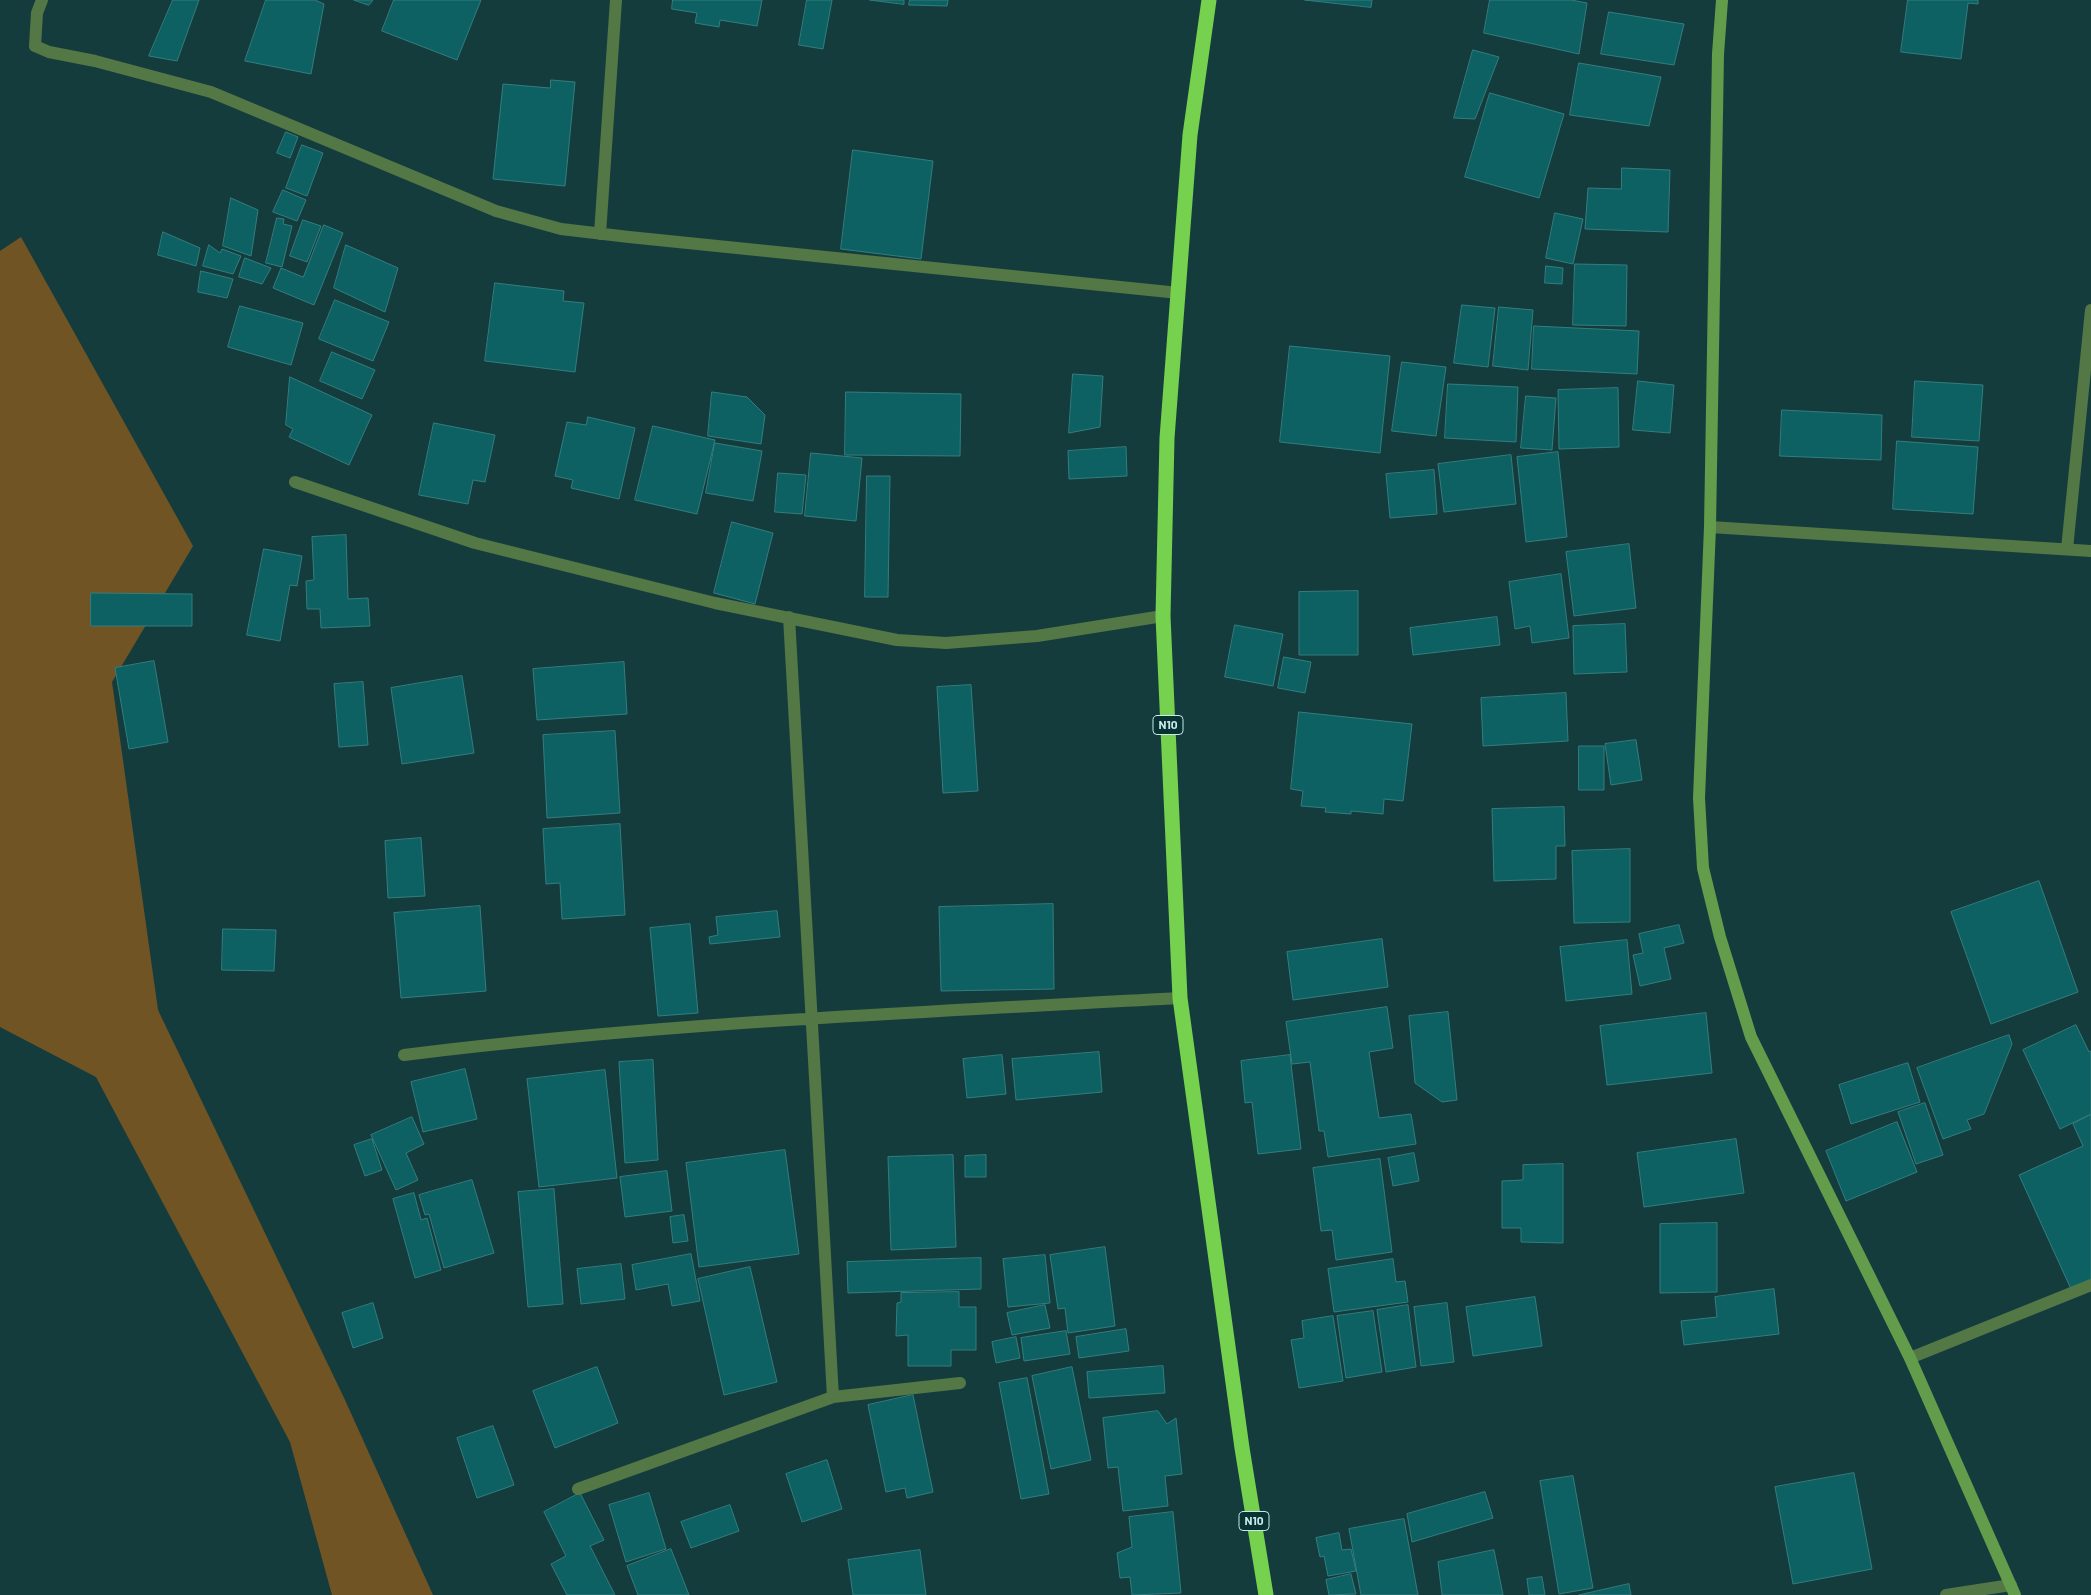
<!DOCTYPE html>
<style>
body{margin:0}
canvas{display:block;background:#153c3d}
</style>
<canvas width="2091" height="1595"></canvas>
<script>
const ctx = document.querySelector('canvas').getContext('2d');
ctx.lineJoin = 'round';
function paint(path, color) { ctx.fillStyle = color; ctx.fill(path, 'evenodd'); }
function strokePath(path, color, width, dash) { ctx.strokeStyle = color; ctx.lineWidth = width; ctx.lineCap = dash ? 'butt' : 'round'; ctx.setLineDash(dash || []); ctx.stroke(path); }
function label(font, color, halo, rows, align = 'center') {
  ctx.font = font + ' Barlow,sans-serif'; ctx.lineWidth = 4; ctx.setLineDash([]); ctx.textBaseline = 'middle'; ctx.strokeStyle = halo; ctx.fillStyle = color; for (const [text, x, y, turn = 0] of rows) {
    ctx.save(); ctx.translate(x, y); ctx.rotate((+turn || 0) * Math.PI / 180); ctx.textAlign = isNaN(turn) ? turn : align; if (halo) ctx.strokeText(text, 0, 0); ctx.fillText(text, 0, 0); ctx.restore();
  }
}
paint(new Path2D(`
 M21,237L193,546L112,682L158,1010L345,1400L433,1595H332L290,1442L96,1077L0,1027V251Z`), '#715424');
const building = new Path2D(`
 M173,0H199L177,61L149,56Z
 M266,0H315L324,4L311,74L245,61Z
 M354,0H373L369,5Z
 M394,0H481L457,60L382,31Z
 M673,0H762L757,26L720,20L719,27L695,23L697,13L672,9Z
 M807,0H832L823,49L799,45Z
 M870,0H904V4Z
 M910,0H948L947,6L909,5Z
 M1305,0H1372L1371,7Z
 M1490,0H1571L1587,3L1579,54L1484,33Z
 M1908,0H1978V4L1968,3L1961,59L1901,52Z
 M1609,12L1684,24L1674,65L1601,54Z
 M1473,50L1499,57L1475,119L1454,118Z
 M1579,63L1661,77L1649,126L1570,115Z
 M551,80L575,82L565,186L493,179L503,84L550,88Z
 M1490,93L1564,114L1539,198L1465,177Z
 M286,132L298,137L290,158L277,153Z
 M302,145L323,153L307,196L286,188Z
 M853,150L933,161L921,259L841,249Z
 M1622,168L1670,170L1668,232L1585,229L1588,188L1621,189Z
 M283,190L306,200L297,221L273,212Z
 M231,198L258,210L251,256L223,246Z
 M1555,213L1583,219L1573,264L1546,258Z
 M277,218L284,219L283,224L292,226L282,267L266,263Z
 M303,220L321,226L307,262L290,256Z
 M324,225L343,233L314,305L273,288L281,268L303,277Z
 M163,232L200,248L196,266L158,255Z
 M209,245L220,253L222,249L241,256L233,274L203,266Z
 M346,245L398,268L385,312L334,288Z
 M245,258L271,268L262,284L239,277Z
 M1575,264L1627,265L1626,326L1573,325Z
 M1546,266L1563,268L1562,284L1545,283Z
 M201,271L233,279L227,298L198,292Z
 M495,283L564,291L563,301L584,303L575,372L485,361Z
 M335,300L389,322L373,361L319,339Z
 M1462,305L1495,308L1488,367L1454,363Z
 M240,306L303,323L291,365L228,347Z
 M1499,307L1533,310L1528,370L1493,366Z
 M1534,326L1639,331L1637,374L1532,369Z
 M1290,346L1390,356L1380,453L1280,442Z
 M332,352L375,370L362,399L320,381Z
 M1402,362L1446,367L1436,436L1392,431Z
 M1073,374L1103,376L1100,427L1069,433Z
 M290,377L372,415L349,465L289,437L293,429L286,425Z
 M1638,381L1674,385L1670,433L1633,430Z
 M1915,381L1983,385L1979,441L1912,437Z
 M1448,384L1518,387L1516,442L1445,438Z
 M1618,388L1619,447L1559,449L1558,390Z
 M712,392L747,397L765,415L761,444L708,436Z
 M846,392L961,394L960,456L845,455Z
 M1526,396L1556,398L1552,450L1521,448Z
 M1782,410L1882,415L1881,460L1780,456Z
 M588,417L635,428L619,499L571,488L573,480L555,476L567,422L586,425Z
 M434,423L495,435L485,482L473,480L468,504L419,495Z
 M653,426L715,440L697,514L635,500Z
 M1897,441L1978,447L1973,514L1893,509Z
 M715,443L762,451L753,501L706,493Z
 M1126,447L1127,476L1069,479L1068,451Z
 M1558,452L1567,537L1526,542L1517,457Z
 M811,453L862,458L856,521L805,516Z
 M1511,455L1516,504L1444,512L1438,464Z
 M1434,470L1437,514L1390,518L1386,474Z
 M778,473L806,475L802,514L775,512Z
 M867,476H890L888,597H865Z
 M732,522L773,533L755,604L714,593Z
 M346,535L348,599L368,598L370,626L321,628L320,609H307L306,581L314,580L312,537Z
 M1629,544L1636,608L1574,616L1566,552Z
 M264,549L302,556L297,586L290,585L280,641L247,635Z
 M1561,574L1569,638L1532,643L1530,626L1515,629L1509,582Z
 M1358,591V655H1299V592Z
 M91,593L192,594V626H91Z
 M1497,617L1500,645L1413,655L1410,628Z
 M1625,624L1627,672L1574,674L1573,626Z
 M1235,625L1283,634L1273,686L1225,677Z
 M1284,657L1311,662L1305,693L1278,688Z
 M154,661L168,742L129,749L115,668Z
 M624,662L627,714L537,720L533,669Z
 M462,676L474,753L402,764L391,688Z
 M363,682L368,745L339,747L334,684Z
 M971,685L978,791L943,793L937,687Z
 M1566,693L1568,741L1483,746L1481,698Z
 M1299,712L1412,724L1403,801L1384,799L1383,814L1351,811V814L1325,812L1326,808L1301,806L1303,791L1291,789Z
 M615,731L620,813L547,818L543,735Z
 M1636,740L1642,780L1611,785L1605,744Z
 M1579,746H1604V790H1579Z
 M1564,807L1565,846H1556V879L1494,881L1492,809Z
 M620,824L625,915L562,919L560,883L546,884L543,829Z
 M421,838L425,896L388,898L385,841Z
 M1630,849V922L1574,923L1572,851Z
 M2039,881L2078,992L1991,1024L1951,912Z
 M1053,904L1054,989L941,991L939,907Z
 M480,906L486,991L401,998L394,913Z
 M777,911L780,937L710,944L709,937L718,935L716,917Z
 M690,924L698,1013L658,1016L650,928Z
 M1679,925L1684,943L1664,948L1671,979L1640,986L1633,955L1643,953L1639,934Z
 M223,929L276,930L274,971L222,970Z
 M1382,939L1388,987L1293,1000L1287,952Z
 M1627,940L1632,994L1566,1001L1560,947Z
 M1387,1007L1393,1048L1369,1052L1379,1118L1411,1114L1416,1144L1328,1157L1324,1131H1319L1310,1062L1292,1064L1286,1022Z
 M1448,1012L1457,1100L1442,1102L1415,1083L1409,1016Z
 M1706,1013L1712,1073L1607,1085L1600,1026Z
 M2076,1025L2089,1052L2091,1051V1114L2060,1129L2023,1050Z
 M2009,1035L2012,1044L1984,1114L1967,1120L1971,1129L1943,1139L1917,1068Z
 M1099,1052L1102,1092L1016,1100L1012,1059Z
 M1002,1055L1006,1094L967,1098L963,1059Z
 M1290,1055L1301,1149L1258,1154L1252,1102L1245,1103L1241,1061Z
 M653,1060L658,1160L625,1163L619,1062Z
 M1908,1063L1920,1102L1851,1124L1839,1085Z
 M465,1069L477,1119L423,1132L411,1082Z
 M605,1070L617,1178L539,1187L527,1079Z
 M1925,1103L1943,1155L1916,1164L1898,1112Z
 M2091,1115V1279L2071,1289L2019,1175L2083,1146L2073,1124Z
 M412,1117L424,1144L406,1153L418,1180L396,1190L371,1135Z
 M1897,1122L1917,1172L1846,1201L1826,1151Z
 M372,1139L382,1170L365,1176L354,1145Z
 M1736,1139L1744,1193L1644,1207L1637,1153Z
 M785,1150L799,1254L699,1267L686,1163Z
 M1414,1153L1419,1181L1393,1186L1388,1158Z
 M953,1155L956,1247L891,1250L888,1157Z
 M986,1155V1177H965V1156Z
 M1380,1159L1392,1252L1336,1260L1332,1230L1321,1231L1313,1168Z
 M1563,1164V1243L1521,1242V1228H1502V1181L1523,1180V1165Z
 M667,1171L672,1211L625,1217L620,1177Z
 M472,1180L494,1253L444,1268L429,1214L425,1215L419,1195Z
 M554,1189L563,1304L528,1307L518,1192Z
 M414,1193L421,1220L427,1218L441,1270L415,1278L393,1199Z
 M684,1215L688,1241L673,1243L670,1217Z
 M1717,1223V1292L1660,1293V1224Z
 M1105,1247L1115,1326L1068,1333L1065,1308L1058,1309L1050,1255Z
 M691,1254L700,1301L672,1306L668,1284L636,1290L632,1265Z
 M1045,1255L1050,1303L1008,1307L1003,1259Z
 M981,1258V1289L848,1293L847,1262Z
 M1393,1259L1396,1282L1405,1281L1408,1302L1334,1312L1328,1269Z
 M621,1264L625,1299L581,1304L577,1269Z
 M750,1267L777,1382L724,1395L698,1279Z
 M1774,1289L1779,1334L1684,1345L1681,1321L1717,1317L1715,1297Z
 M959,1292V1307H976V1350H951V1366H908V1335L896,1336L897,1303L901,1302V1293Z
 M1535,1297L1542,1346L1473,1356L1466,1307Z
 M373,1303L383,1338L353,1348L342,1313Z
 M1447,1303L1454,1362L1421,1366L1414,1307Z
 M1045,1305L1050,1328L1012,1335L1007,1313Z
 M1408,1305L1416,1367L1386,1372L1377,1310Z
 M1373,1311L1382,1372L1346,1378L1337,1316Z
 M1333,1316L1343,1381L1299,1388L1291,1340L1304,1338L1302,1321Z
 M1126,1329L1129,1351L1079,1358L1076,1337Z
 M1066,1331L1070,1354L1024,1361L1021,1338Z
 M1016,1337L1020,1358L996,1363L992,1342Z
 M1163,1366L1165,1393L1089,1398L1087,1372Z
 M597,1367L618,1423L555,1448L533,1391Z
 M1072,1367L1091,1460L1051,1469L1032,1376Z
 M1027,1378L1049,1494L1021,1499L999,1383Z
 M913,1395L933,1492L907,1498L905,1488L886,1492L868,1405Z
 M1158,1411L1167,1424L1176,1418L1182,1474L1165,1476L1168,1506L1123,1511L1118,1467L1108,1468L1103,1418Z
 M493,1426L514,1485L477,1498L457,1438Z
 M827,1460L842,1509L802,1522L786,1474Z
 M1854,1473L1872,1569L1793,1584L1775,1487Z
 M1573,1476L1593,1588L1559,1594L1540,1481Z
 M1485,1492L1493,1518L1412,1542L1407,1514Z
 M580,1493L604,1540L590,1546L615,1595H567L551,1564L566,1556L544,1512Z
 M649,1493L666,1549L626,1562L609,1505Z
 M730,1505L739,1531L691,1548L681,1522Z
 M1173,1512L1181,1593L1132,1595L1130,1577L1120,1578L1117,1553L1132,1547L1129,1517Z
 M1404,1519L1418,1595H1361L1349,1529Z
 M1339,1533L1342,1550L1351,1549L1356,1571L1328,1576L1324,1556L1320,1557L1316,1538Z
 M671,1549L689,1595H638L627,1566Z
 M920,1550L926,1595H853L848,1560Z
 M1494,1550L1503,1595H1442L1438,1562Z
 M1351,1574L1356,1594L1329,1595L1326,1580Z
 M1542,1577L1545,1595H1529L1527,1579Z
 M1629,1584L1631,1595H1579Z`);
paint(building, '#0e6163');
strokePath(building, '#337d7e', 1);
strokePath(new Path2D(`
 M42,0L37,13L35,46L49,52L95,61L211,92L496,211L561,229L629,237L1179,293
 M600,234L616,0
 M295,482L475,543L715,603L897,640L946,643L1037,636L1163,616
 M1710,527L2091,551
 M2067,549L2091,310
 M789,617L833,1397
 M404,1055C661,1023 921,1012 1180,998
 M1910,1358L2091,1285
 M578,1489L833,1397L960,1383
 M1946,1595L2011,1585`), '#547746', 12);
strokePath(new Path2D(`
 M1722,0L1718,54L1710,527L1699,798L1703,868L1720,937L1751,1037L1910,1358L2015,1595`), '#639c4b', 12);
strokePath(new Path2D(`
 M1209,0L1190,135L1167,438L1163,616L1180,998L1242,1448L1266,1595`), '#76d14f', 15);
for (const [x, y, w] of [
 [1168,725,30],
 [1254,1521,30]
]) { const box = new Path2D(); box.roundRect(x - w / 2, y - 9.5, w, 19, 4); ctx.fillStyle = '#093233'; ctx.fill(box); strokePath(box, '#c7e9ea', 1); }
label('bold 12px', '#c7e9ea', null, [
 ["N10",1168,725],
 ["N10",1254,1521]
]);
</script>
